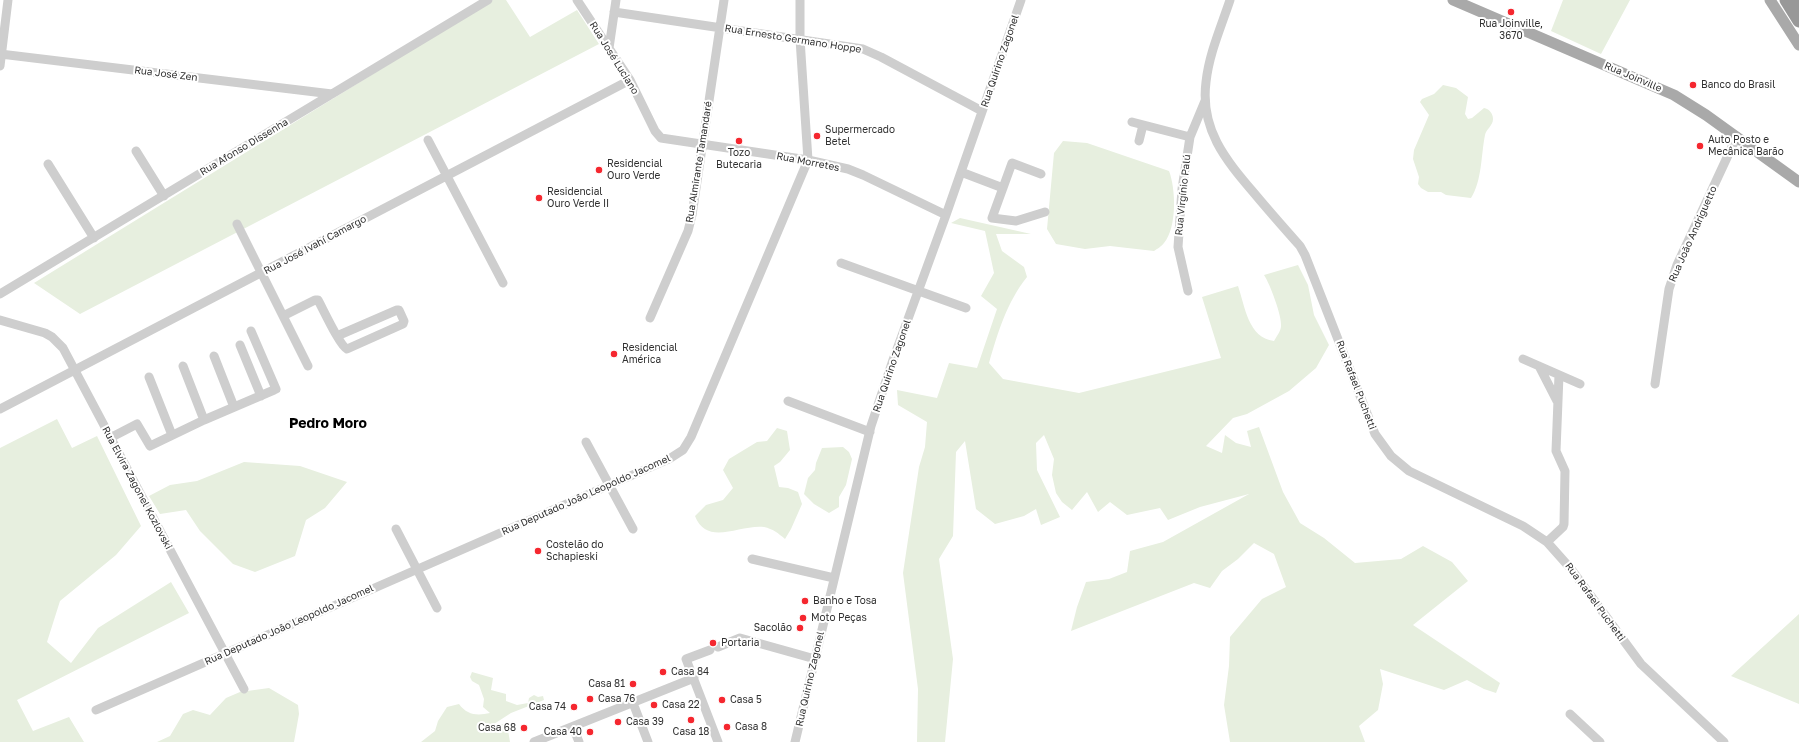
<!DOCTYPE html>
<meta charset="utf-8">
<style>
body{margin:0}
canvas{display:block;background:#fff}
</style>
<canvas width="1799" height="742"></canvas>
<script>
const ctx = document.querySelector('canvas').getContext('2d');
ctx.lineJoin = 'round';
function paint(path, color) { ctx.fillStyle = color; ctx.fill(path, 'evenodd'); }
function strokePath(path, color, width, dash) { ctx.strokeStyle = color; ctx.lineWidth = width; ctx.lineCap = dash ? 'butt' : 'round'; ctx.setLineDash(dash || []); ctx.stroke(path); }
function label(font, color, halo, rows, align = 'center') {
  ctx.font = font + ' "Golos Text",sans-serif'; ctx.lineWidth = 4; ctx.setLineDash([]); ctx.textBaseline = 'middle'; ctx.strokeStyle = halo; ctx.fillStyle = color; for (const [text, x, y, turn = 0] of rows) {
    ctx.save(); ctx.translate(x, y); ctx.rotate((+turn || 0) * Math.PI / 180); ctx.textAlign = isNaN(turn) ? turn : align; if (halo) ctx.strokeText(text, 0, 0); ctx.fillText(text, 0, 0); ctx.restore();
  }
}
paint(new Path2D(`
 M493,0H506L530,37L577,10L599,44L80,314L34,283Z
 M1563,0H1630L1601,54L1551,31Z
 M1443,85L1456,88L1468,97L1465,114L1468,119L1472,118L1484,108C1489,109 1493,113 1493,119C1493,126 1486,129 1485,135C1481,155 1482,181 1471,198L1446,195L1441,192H1428L1421,188L1418,184L1419,177L1413,159L1414,150L1429,115L1420,102L1422,99L1434,94Z
 M1063,141L1087,143L1169,171C1176,189 1177,228 1164,243C1162,246 1157,249 1154,251L1110,246L1085,249L1056,244L1047,229L1054,153Z
 M960,218L1031,234H996L1002,251L1024,267L1027,277C1007,302 998,332 989,363L1003,379L1079,393L1221,358L1202,297L1238,286C1245,306 1248,338 1274,341C1276,337 1281,331 1281,326C1282,316 1270,284 1264,275L1298,265L1308,285L1314,315L1329,345L1316,368L1289,391L1247,414L1233,418L1206,446L1222,453L1225,435L1236,443L1251,447L1247,431L1259,427L1283,492L1300,523L1324,538L1355,563L1401,559L1423,546L1452,562L1468,581L1413,625L1500,683L1496,693L1484,689L1467,680L1444,690L1380,669L1383,684L1378,710L1359,726L1365,742H1230L1224,705L1229,666L1230,637L1262,599L1286,587L1274,554L1254,543L1238,559L1222,571L1210,588L1194,583L1071,631L1077,607L1086,582L1109,579L1127,572L1130,551L1163,542L1249,494L1200,507L1168,520L1160,508L1127,515L1110,502L1098,512L1087,492L1072,510L1062,502L1056,493L1052,475L1054,459L1044,435L1036,443L1037,470L1060,517L1041,525L1036,509L1024,516L995,524L976,509L965,441L956,452L953,536L939,559L953,659L945,742H917L918,689L903,573L919,467L925,447L927,422L898,405L897,390L937,398L949,363L977,368L997,309L981,296L994,273L985,231L951,223Z
 M57,419L72,448L97,436L141,526L116,555L60,601L47,642L71,663L98,628L171,582L189,613L17,700L33,731L69,717L84,742H0V448Z
 M777,428L787,431L790,450L780,462L774,466L779,487L788,488L798,492L802,504L791,529L785,539C778,533 773,529 764,527C740,524 707,547 695,516L706,505L723,500L733,488L723,470L729,459L757,442L767,441Z
 M843,447L849,452L852,459L846,485L839,497V507L829,513L814,504L804,494L808,478L815,470L816,463L822,448Z
 M244,462L300,466L347,482L325,508L306,520L295,556L255,572L233,564L200,531L186,510L160,514L149,496L170,485L197,481Z
 M1799,614V704L1731,676Z
 M472,672L493,678L491,690L506,694V701L517,705L528,703L529,698L534,695L538,697L543,696L544,700L511,713L494,724H507L510,742H421L435,731L438,721L447,707L459,704C467,715 477,716 490,713L483,707L484,699L479,685L472,681L470,677Z
 M269,688L298,705L299,714L294,742H157L170,736L183,714L193,710L210,715L226,698L240,692Z`), '#e7efdf');
strokePath(new Path2D(`
 M577,0L630,80L655,131L661,138L808,160L848,169L863,175L946,215
 M1230,0C1221,27 1209,54 1206,82C1200,129 1225,159 1254,193C1269,211 1284,228 1300,246L1305,255L1375,434L1391,456L1409,471L1523,526L1547,542L1571,569L1641,664L1724,742
 M614,12L863,49L881,57L982,111
 M609,48L616,0
 M0,54L332,94
 M0,66L8,0
 M1132,122L1190,137
 M428,140L503,283
 M1139,141L1143,125
 M136,151L164,196
 M48,164L94,238
 M961,172L1003,188
 M1041,174L1012,163L992,218L1016,221L1045,212
 M237,224L308,366
 M841,263L966,308
 M1188,291L1178,247L1182,189L1190,137L1205,101
 M0,294L488,0
 M283,316L315,300H318C323,309 340,346 347,349L403,324L404,321L399,310H397L337,336
 M650,318L688,231L692,215L724,0
 M0,320L45,333L52,337L63,348L244,689
 M240,345L261,396
 M214,356L234,407
 M1523,359L1580,384
 M183,366L204,420
 M1539,366L1557,401
 M149,377L172,435
 M1655,384L1669,289L1677,265L1737,136
 M788,401L870,432
 M0,409L630,80
 M110,438L137,424L150,446L204,420L274,390L276,389L251,331
 M586,442L633,529
 M396,529L437,608
 M1547,542L1563,527L1564,524L1565,471L1556,451L1559,375
 M752,559L834,578
 M718,647L740,638L815,659
 M710,650L686,659L718,742
 M633,703L648,742
 M96,710L669,459L683,450L691,437L808,160L800,39V0
 M1570,714L1600,742
 M573,727L579,742
 M534,742L694,678
 M795,742L871,426L893,360L946,215L1021,0`), '#cecece', 9);
strokePath(new Path2D(`
 M1453,0L1674,95L1706,115L1799,182
 M1770,0L1799,45`), '#a9a9a9', 11);
strokePath(new Path2D(`
 M1786,0L1799,21
 M1798,0L1799,2`), '#989898', 13);
for (const [x, y, r, color] of [
 [1511,12,4,"#f5272f"],
 [1693,85,4,"#f5272f"],
 [817,136,4,"#f5272f"],
 [739,141,4,"#f5272f"],
 [1700,146,4,"#f5272f"],
 [599,170,4,"#f5272f"],
 [539,198,4,"#f5272f"],
 [614,354,4,"#f5272f"],
 [538,551,4,"#f5272f"],
 [805,601,4,"#f5272f"],
 [803,618,4,"#f5272f"],
 [800,628,4,"#f5272f"],
 [713,643,4,"#f5272f"],
 [663,672,4,"#f5272f"],
 [633,684,4,"#f5272f"],
 [590,699,4,"#f5272f"],
 [722,700,4,"#f5272f"],
 [654,705,4,"#f5272f"],
 [574,707,4,"#f5272f"],
 [691,720,4,"#f5272f"],
 [618,722,4,"#f5272f"],
 [727,727,4,"#f5272f"],
 [524,728,4,"#f5272f"],
 [590,732,4,"#f5272f"]
]) { const dot = new Path2D(); dot.arc(x, y, r, 0, 2 * Math.PI); ctx.fillStyle = color; ctx.fill(dot); strokePath(dot, '#fff', 1.5); }
label('10px', '#313131', '#fff', [
 ["Rua Joinville,",1511,24,"center"],
 ["3670",1511,36,"center"],
 ["Banco do Brasil",1701,85],
 ["Supermercado",825,130],
 ["Betel",825,142],
 ["Auto Posto e",1708,140],
 ["Mecânica Barão",1708,152],
 ["Tozo",739,153,"center"],
 ["Butecaria",739,165,"center"],
 ["Residencial",607,164],
 ["Ouro Verde",607,176],
 ["Residencial",547,192],
 ["Ouro Verde II",547,204],
 ["Residencial",622,348],
 ["América",622,360],
 ["Costelão do",546,545],
 ["Schapieski",546,557],
 ["Banho e Tosa",813,601],
 ["Moto Peças",811,618],
 ["Sacolão",792,628,"right"],
 ["Portaria",721,643],
 ["Casa 84",671,672],
 ["Casa 81",625,684,"right"],
 ["Casa 76",598,699],
 ["Casa 5",730,700],
 ["Casa 22",662,705],
 ["Casa 74",566,707,"right"],
 ["Casa 39",626,722],
 ["Casa 8",735,727],
 ["Casa 68",516,728,"right"],
 ["Casa 40",582,732,"right"],
 ["Casa 18",691,732,"center"]
], 'left');
label('10px', '#313131', '#fff', [
 ["Rua Ernesto Germano Hoppe",793,39,9],
 ["Rua José Luciano",614,58,58],
 ["Rua Quirino Zagonel",1000,61,-71],
 ["Rua José Zen",166,74,7],
 ["Rua Joinville",1633,77,23],
 ["Rua Afonso Dissenha",244,147,-31],
 ["Rua Almirante Tamandaré",699,162,-81],
 ["Rua Morretes",808,162,11],
 ["Rua Virgínio Palú",1183,195,-84],
 ["Rua João Andriguetto",1693,234,-66],
 ["Rua José Ivahí Camargo",315,245,-28],
 ["Rua Quirino Zagonel",892,366,-71],
 ["Rua Rafael Puchetti",1356,385,69],
 ["Rua Elvira Zagonel Kozlovski",137,488,62],
 ["Rua Deputado João Leopoldo Jacomel",586,495,-24],
 ["Rua Rafael Puchetti",1595,602,54],
 ["Rua Deputado João Leopoldo Jacomel",289,625,-24],
 ["Rua Quirino Zagonel",810,679,-77]
]);
label('bold 14px', '#000', '#fff', [
 ["Pedro Moro",328,424]
]);
</script>
